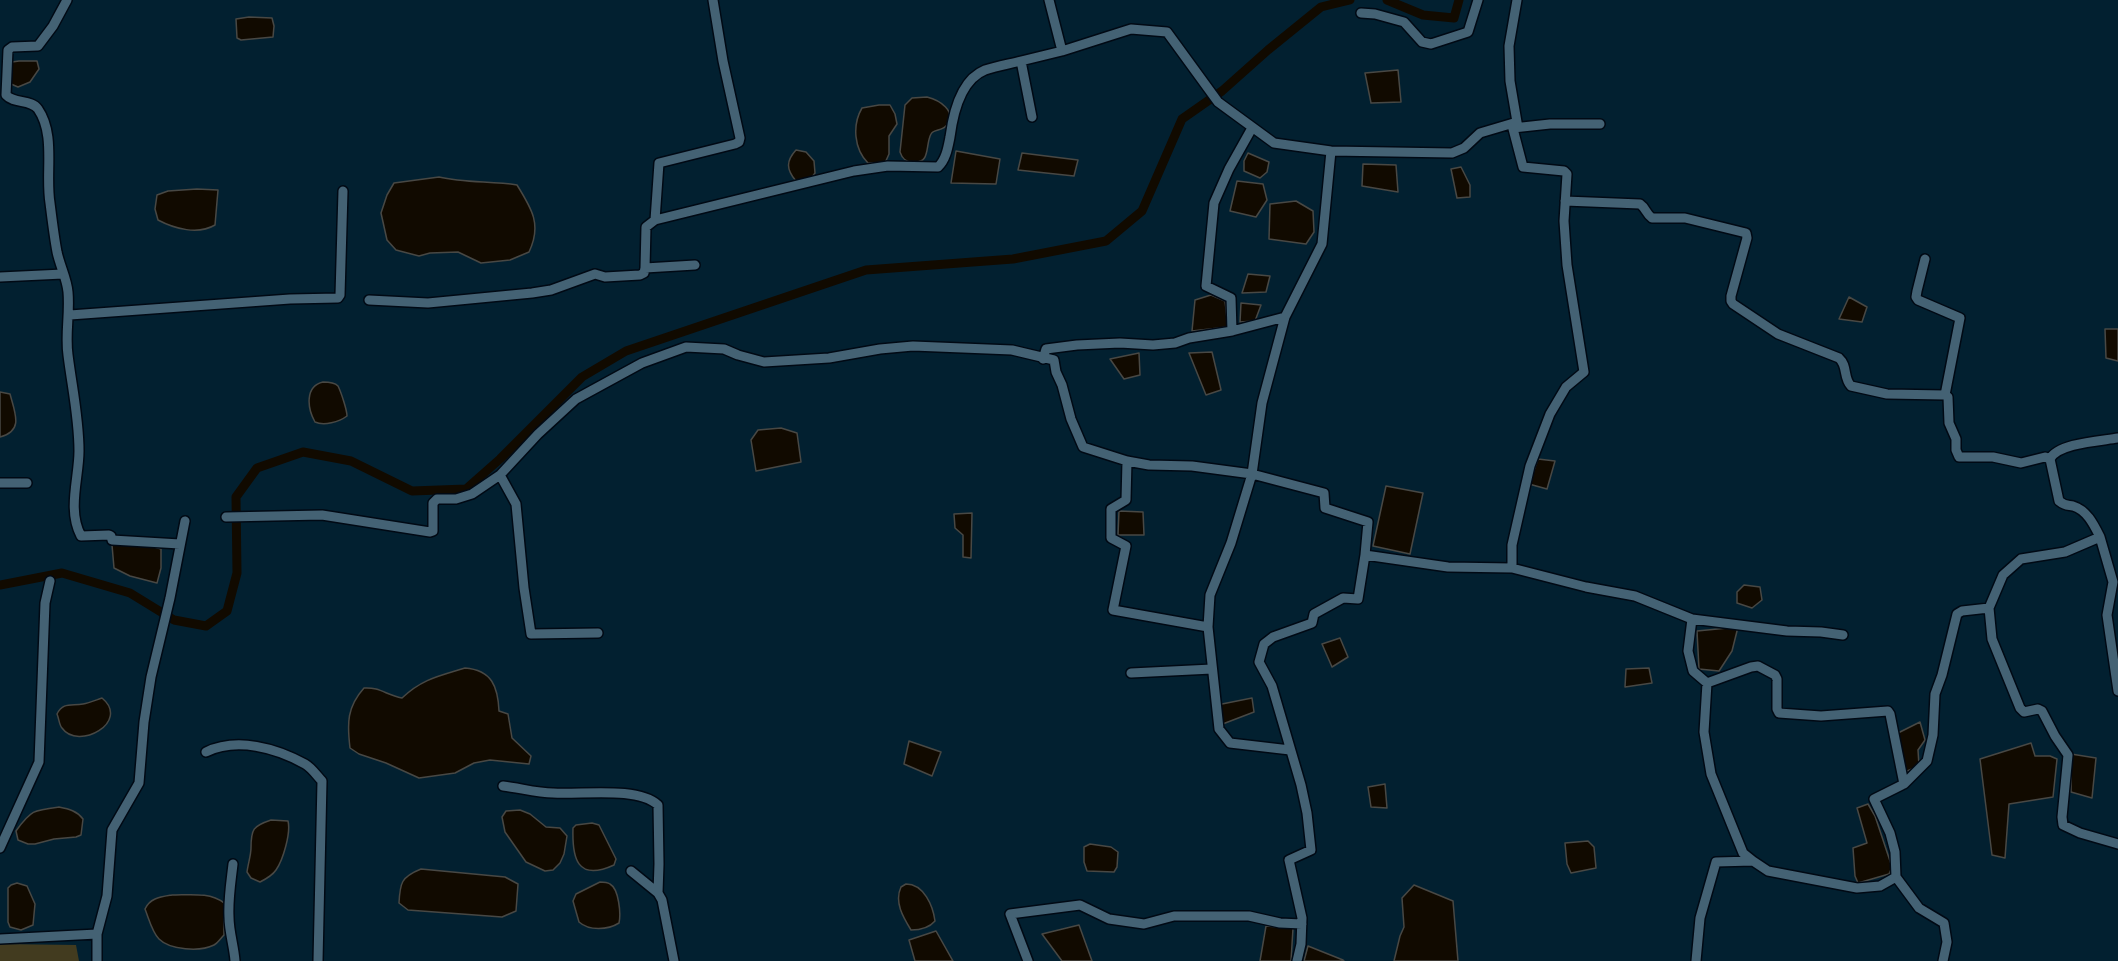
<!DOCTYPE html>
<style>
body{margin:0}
canvas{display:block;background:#022030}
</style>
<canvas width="2118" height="961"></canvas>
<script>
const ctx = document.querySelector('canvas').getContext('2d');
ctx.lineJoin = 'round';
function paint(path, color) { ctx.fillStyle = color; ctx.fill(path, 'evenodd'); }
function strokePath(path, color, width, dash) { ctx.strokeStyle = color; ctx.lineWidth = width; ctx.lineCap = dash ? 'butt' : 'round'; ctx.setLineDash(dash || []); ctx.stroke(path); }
paint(new Path2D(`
 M0,944L76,945L79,961H0Z`), '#423b1f');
const water = new Path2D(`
 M249,17L272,18L274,26L273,37L241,40L237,38L236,19Z
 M19,61H37L39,69L30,82L18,87L11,84V65L12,62Z
 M1398,70L1401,102L1371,103L1365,73Z
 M927,97C939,100 958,111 946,126C942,131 933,129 931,134C925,145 931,164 913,162C905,162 902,158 900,152L905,105L912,98Z
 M879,105H890L895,114L897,124L889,136V154L885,163H868C854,149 852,125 862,108Z
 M796,150L806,152L814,161L815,173L810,180L796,181C786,169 786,161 796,150Z
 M956,151L1000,159L996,184L951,183Z
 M1022,153L1078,160L1074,176L1018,170Z
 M1248,153L1269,162L1267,172L1260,178L1244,171V161Z
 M1363,164L1396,165L1398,192L1362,186Z
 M1461,167L1470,185V197L1457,198L1451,169Z
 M439,177C464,183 491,181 517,185C532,209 542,225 529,252L510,260L481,263L458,252L430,253L419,256L396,250L387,240L381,213L387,195L394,183Z
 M1237,181L1263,184L1267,200L1256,217L1230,211Z
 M197,189L218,190L215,225C198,235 175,229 158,220L155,209L157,195L168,191Z
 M1296,201L1313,211L1314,232L1306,244L1269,239L1270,204Z
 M1248,274L1270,276L1266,292L1242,293Z
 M1211,295L1225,301L1228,327L1192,331L1195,300Z
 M1849,297L1867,307L1862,322L1839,319Z
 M1241,303L1261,305L1255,321L1240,322Z
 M2105,329H2118V361L2106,358Z
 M1212,352L1221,390L1206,395L1189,353Z
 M1139,353L1140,375L1124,379L1110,359Z
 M323,382C328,382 334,382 338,386C341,392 347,410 347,416C339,422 324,426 315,422C307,408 305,386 323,382Z
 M0,392L10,394C15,413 24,431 0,437Z
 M781,428L797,433L801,462L756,471L751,440L758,430Z
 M1538,459L1555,461L1547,489L1529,484Z
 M1386,486L1423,493L1410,554L1373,546Z
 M1119,511L1143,512L1144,535H1118Z
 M972,513L971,558L963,557V535L955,528L954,514Z
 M116,542L148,545L161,549V568L157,583L130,576L114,568L112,545Z
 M1744,585L1760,587L1762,600L1752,608L1737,603V592Z
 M1738,627L1732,651L1719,671L1699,669L1697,631Z
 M1340,638L1348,657L1332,667L1322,644Z
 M465,668C492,670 498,687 499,711L508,714L512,738L531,756L529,764L490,760L474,763L455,773L419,778L386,763L359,754L350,748C347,723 347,707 364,688C380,687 386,695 402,698C422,679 439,676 465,668Z
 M1649,668L1652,683L1625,687L1626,669Z
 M102,698C131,722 78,751 62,728C59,725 59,718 57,714C63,702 71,706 83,704C89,703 96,700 102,698Z
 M1252,698L1254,712L1220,725L1217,705Z
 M1920,722L1925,740L1918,750L1919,766L1905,772L1894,735Z
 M909,741L941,752L932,776L904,764Z
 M2031,743L2035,756H2050L2057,759L2053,797L2009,804L2005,858L1992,855L1980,759Z
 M2071,754L2096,758L2092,798L2071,792Z
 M1385,784L1387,808L1371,807L1368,787Z
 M1868,804L1875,816L1892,867L1889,874L1858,883L1855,876L1853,848L1867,843L1857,808Z
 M59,807C69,809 77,811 83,819L81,835L76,837L54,839L35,844H28L18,840L16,831C31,810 34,810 59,807Z
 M520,810L530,814L546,827L560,828L567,836L564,854L560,863L553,870L545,871L526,862L505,832L502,817L506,811Z
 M271,820L288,821C291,833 283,860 276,870C272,876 266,879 260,882L251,878L247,872C248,864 251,855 251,848C251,829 253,826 271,820Z
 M592,823L599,825L616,859L614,865C577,882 572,858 573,828L576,825Z
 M1588,841L1594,847L1596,868L1571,873L1567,864L1565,843Z
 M1090,844L1111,847L1118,852L1117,867L1114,872L1087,871L1084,862V847Z
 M421,869L505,877L518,884L516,911L502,917L408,910L399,903C400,883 401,877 421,869Z
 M600,882C604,882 607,882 610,884C619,889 621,914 619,923C608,930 589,931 579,922L573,901L576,894Z
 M17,883L27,886L35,904L33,925L21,930L10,927L8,922V888L11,885Z
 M906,884C924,884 933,906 935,921C929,928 919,930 911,930C903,917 894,902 901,887Z
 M1414,885L1453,901L1458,961H1394L1400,936L1404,927L1402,898Z
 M172,895C190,895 210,892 224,903V935C221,938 218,943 214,945C200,952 170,950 159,939C152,932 149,919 145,909C150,898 160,897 172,895Z
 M1079,925L1092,961H1062L1042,934Z
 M1266,926L1293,928L1291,961H1260Z
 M936,931L953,961H915L909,940Z
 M1308,946L1343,960L1344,961H1304Z`);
paint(water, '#110a00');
strokePath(water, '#484844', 1.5);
strokePath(new Path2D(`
 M1387,0L1423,15L1454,18L1459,0
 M0,585L62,573L130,593L174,620L206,626L227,611L237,573L236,497L257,468L303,452L351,461L412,491L466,489L500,459L582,377L626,351L866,270L1013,259L1106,241L1142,211L1182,119L1222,91L1268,50L1321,7L1350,0`), '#110a00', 9);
const minor = new Path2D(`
 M67,0L53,26L38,46L12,47L8,50L6,95C14,104 31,99 38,109C56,135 45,173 50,203C52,219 54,236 57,252C60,266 67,279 68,292C70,314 65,334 68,355C72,387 79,418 79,451C79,478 67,510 81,536L109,535L111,536L112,540L180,544
 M1049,0L1062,51
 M1361,13L1375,14L1404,22L1422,42L1431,44L1468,32L1478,0
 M1021,61L1062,51L1131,29L1167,32L1218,102L1274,143L1331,151L1452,153L1464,148L1480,133L1517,122L1510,81L1509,46L1517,0
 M1513,128L1550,124H1600
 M1565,201L1640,204C1646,208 1646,214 1652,218H1685L1746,233L1747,238L1731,296V301L1733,304L1778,334L1839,358C1848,366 1843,378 1851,386L1887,394L1945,395L1948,397L1949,423L1956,439V450L1959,457H1993L2021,463L2045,457L2050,459
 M655,220L659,163L735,144L739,142L740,138L723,61L713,0
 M1925,259L1917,291L1916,297L1918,300L1960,318L1945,395
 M645,268L695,265
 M0,277L63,274
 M369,300L428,303L532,293L551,290L595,274L605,277L640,275L644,273L645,268L646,227L655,220L854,171L888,166L938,167C946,160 948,147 950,137C953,114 960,80 985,70C996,66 1009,64 1021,61L1032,117
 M70,315L290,299L338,298L340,295L343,191
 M1285,317L1322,244L1331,151
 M1043,359L1046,349L1077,345L1120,343L1153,345L1175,343L1189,338L1232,331
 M1127,461L1126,500L1111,509V538L1126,546L1113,610L1208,627L1219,729L1230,743L1290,750
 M500,475L516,504L524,588L531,634L598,633
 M0,483H27
 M226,517L322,515L430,532L433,531V503L437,499H456L472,494L500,475L538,434L576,399L642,363L686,347L724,349L738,355L764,362L829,358L880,349L913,346L1012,350L1054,360L1056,372L1062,385L1071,419L1083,447L1127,461L1149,465L1192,466L1252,474L1324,493L1325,508L1368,522L1365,555L1448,567L1512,568L1586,587L1635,596L1692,619
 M2100,537C2094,525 2087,510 2073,506C2067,505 2065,506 2059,501L2050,459C2058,443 2101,441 2118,438
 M1512,568V545L1530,466L1550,414L1566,387L1584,372L1567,265L1564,221L1567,174L1564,171L1523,167L1512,125
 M1989,608L1992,639L2020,708L2024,712L2038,709L2042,711L2055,736L2068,755L2062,817L2063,825L2080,833L2118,844
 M1208,627L1210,595L1231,543L1252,474L1262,403L1285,317L1232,331L1231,298L1206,286L1214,203L1229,169L1252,128
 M1131,673L1212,669
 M1707,683L1751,667L1758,666L1775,675L1777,679V709L1779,713L1821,716L1888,711L1890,714L1904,784L1874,799L1890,833L1895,852L1896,877L1880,886L1857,888L1768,871L1753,861
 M206,752C237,737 276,748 305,764C312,768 317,776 322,781L318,961
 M1904,784L1927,761L1933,735L1935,694L1942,675L1957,614L1962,611L1989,608L2003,575L2021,559L2065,552L2100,537L2113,582L2107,615L2118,691
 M503,786C520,788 537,793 553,793C581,795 637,786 658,805L659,864L658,893
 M0,848L39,762L45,603L50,581
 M233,864C231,882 228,899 229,917C229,932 234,946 235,961
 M631,871L658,893L662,900L674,961
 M1896,877L1919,908L1944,923L1947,942L1943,961
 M0,939L97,934
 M97,961V934L107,896L112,830L139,783L144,722L151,677L170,598L185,521
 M1028,961L1010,914L1080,905L1109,919L1144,924L1174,916H1249L1280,923L1302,924
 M1297,961L1301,944L1302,918L1289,860L1311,850L1307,813L1301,785L1272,686L1259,662L1264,644L1273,637L1312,623L1314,614L1343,598L1358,599L1365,555
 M1696,961L1700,918L1716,862L1753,861L1743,853L1711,774L1704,732L1707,683L1693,671L1688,651L1692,619L1787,631L1821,632L1843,635`);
strokePath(minor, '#000914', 12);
strokePath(minor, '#446274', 9);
</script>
